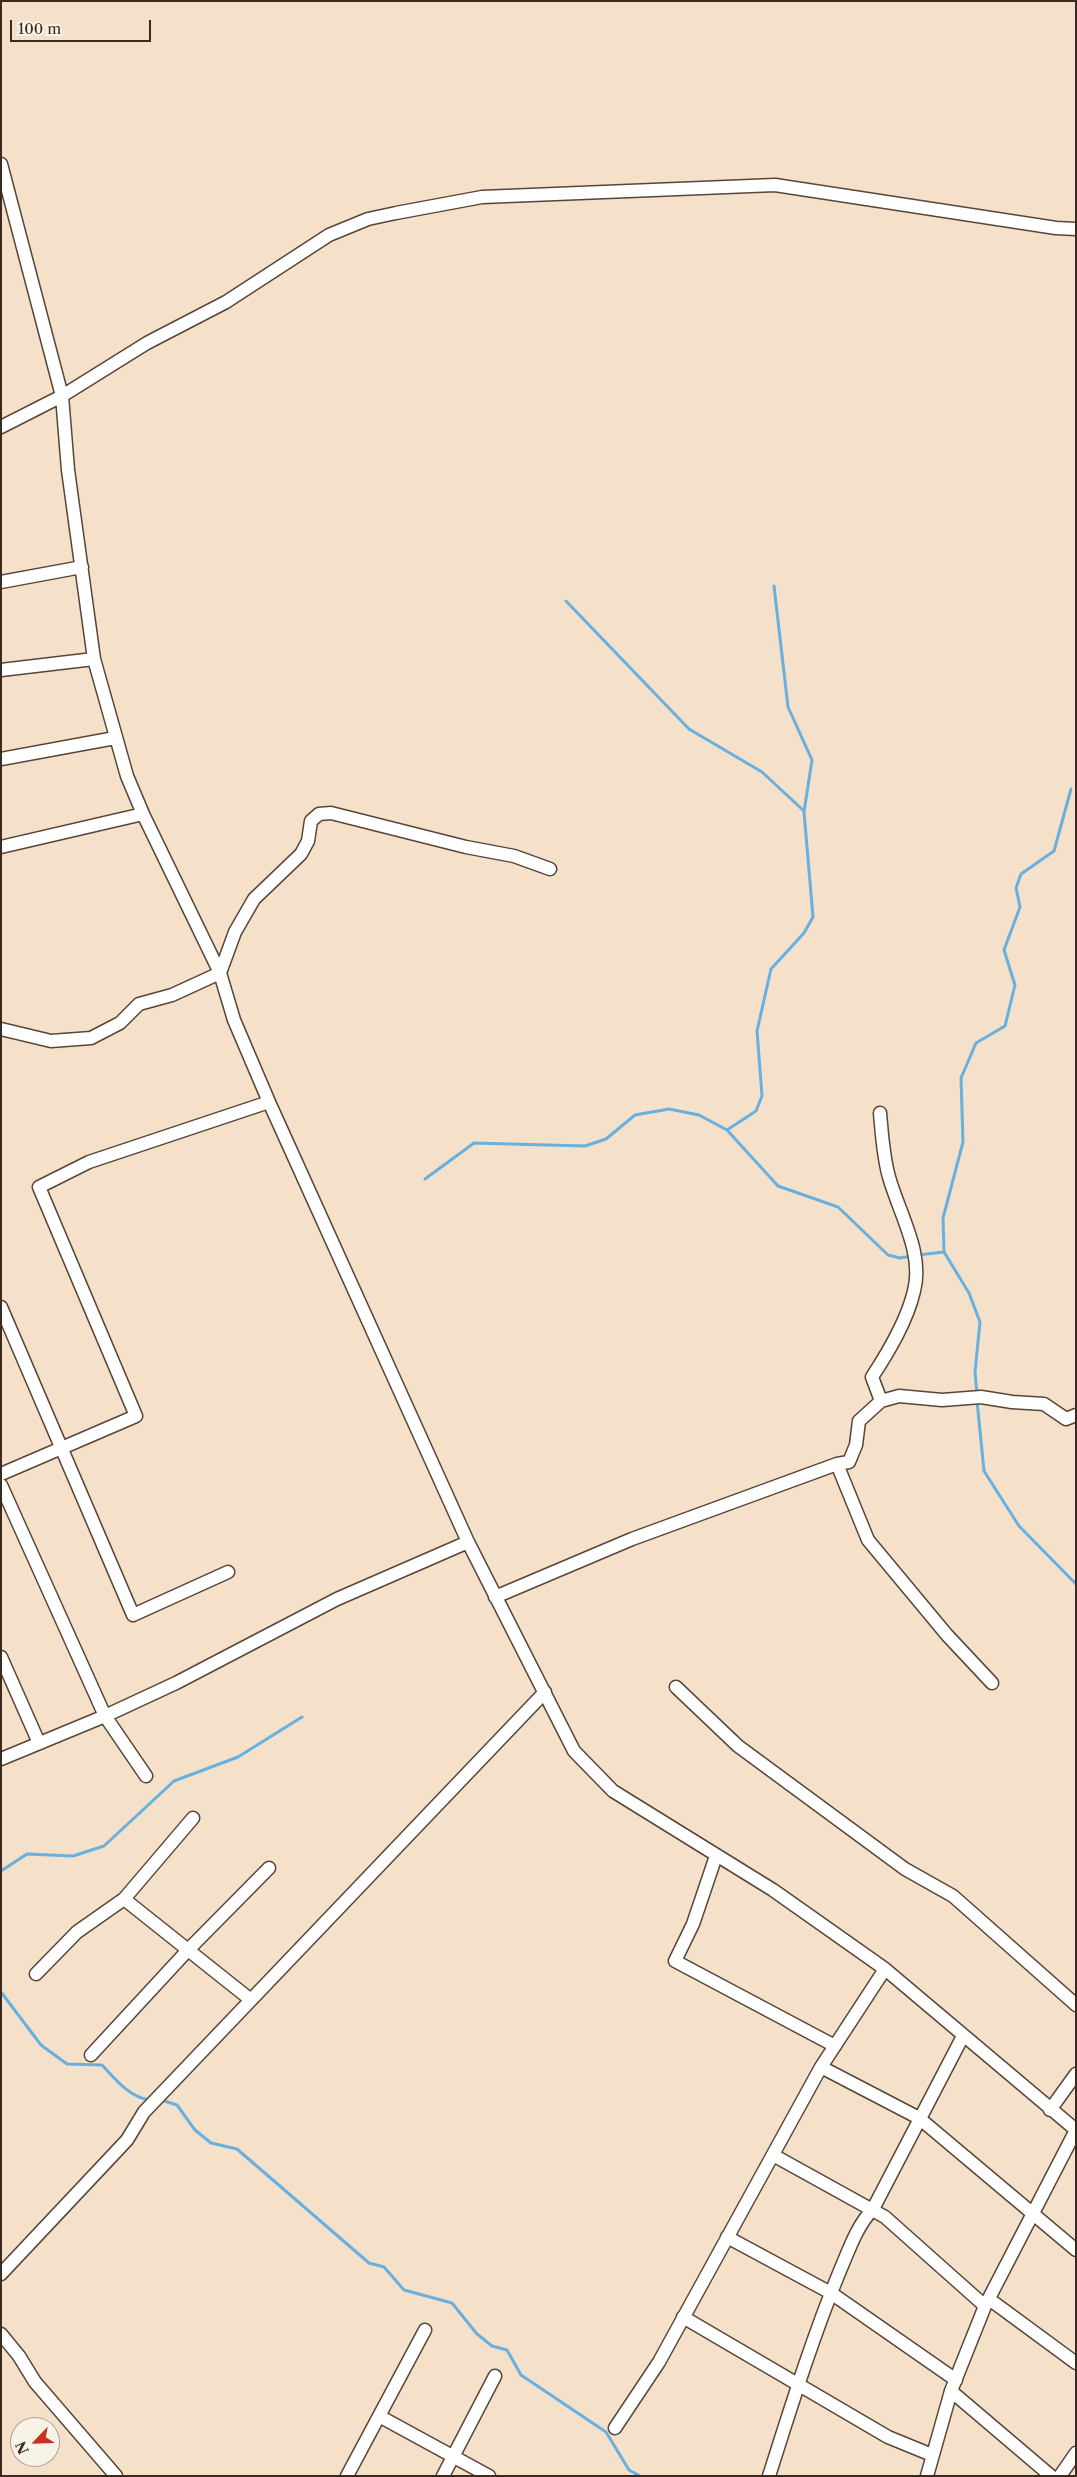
<!DOCTYPE html>
<style>
body{margin:0}
#map{position:relative;width:1077px;height:2477px;overflow:hidden;background:#f5e1ca;font-family:"Libre Caslon Text",serif}
canvas{display:block}
.frame{position:absolute;inset:0;border:2px solid #3b2a1e;pointer-events:none}
.north{position:absolute;left:10px;top:2417px;width:50px;height:50px;box-sizing:border-box;background:#f7f3e8;border:1px solid #aca397;border-radius:50%;rotate:246deg;font-size:14px;font-weight:700;line-height:20px;text-align:center;color:#3b2a1e}
.north::after{content:'';display:block;margin:auto;width:18px;height:22px;background:#c8321e;clip-path:polygon(50% 0,100% 100%,50% 72%,0 100%)}
.scale{position:absolute;left:10px;top:20px;width:141px;height:22px;box-sizing:border-box;border:2px solid #3b2a1e;border-top:0;padding-left:6px;font-size:15px;line-height:18px;white-space:nowrap;color:#3b2a1e;-webkit-text-stroke:4px #f7f3e8;paint-order:stroke}
</style>
<div id="map">
<canvas width="1077" height="2477"></canvas>
<div class="frame"></div>
<div class="north">N</div>
<div class="scale">100 m</div>
</div>
<script>
const ctx = document.querySelector('canvas').getContext('2d');
ctx.lineJoin = 'round';
function strokePath(path, color, width, dash) { ctx.strokeStyle = color; ctx.lineWidth = width; ctx.lineCap = dash ? 'butt' : 'round'; ctx.setLineDash(dash || []); ctx.stroke(path); }
strokePath(new Path2D(`
 M566,601L689,729L762,772L804,811
 M727,1130L756,1111L762,1096L757,1031L771,969L804,933L813,917L804,812L812,760L788,707L774,586
 M425,1179L474,1143L585,1146L606,1139L635,1115L669,1109L699,1115L727,1130L778,1186L838,1207L888,1255L900,1258L912,1256
 M918,1255L944,1252
 M977,1395L975,1372L980,1322L969,1293L944,1252L943,1218L963,1142L961,1078L976,1043L1005,1026L1015,985L1004,950L1020,907L1016,888L1021,874L1054,851L1071,789
 M977,1401L984,1471L1019,1526L1076,1584
 M1,1871L27,1854L73,1856L104,1846L174,1781L238,1757L302,1717
 M1,1992L41,2045L67,2064L102,2065C115,2079 130,2098 150,2100
 M161,2100L177,2105L195,2130L211,2143L237,2149L369,2263L384,2267L404,2290L452,2303L477,2334L492,2346L507,2350L521,2375L606,2432L629,2470L640,2476`), '#68b0df', 3);
const minor = new Path2D(`
 M1,164L62,396L68,470L94,659L127,776L143,814L220,973L234,1020L269,1102L468,1542L574,1751L613,1791L773,1890L885,1969L1076,2130L985,2306L951,2391L927,2476
 M1,427L62,396L147,343L226,302L329,235L368,219L396,213L482,197L775,185L1056,228L1076,229
 M1,582L82,567
 M1,670L94,659
 M1,759L115,738
 M1,847L143,814
 M1,1029L51,1041L91,1038L120,1023L139,1004L172,995L220,973L235,932L254,899L301,854L308,841L311,821L319,814L331,813L466,847L514,856L550,869
 M1,1307L133,1615L228,1572
 M881,1401L899,1396L942,1400L981,1397L1012,1402L1044,1404L1066,1419L1076,1415
 M837,1464L849,1462L856,1445L859,1421L881,1401L872,1377C889,1351 907,1321 914,1291C924,1253 899,1213 889,1177C883,1156 882,1134 880,1113
 M1,1474L136,1416L39,1187L89,1162L269,1102
 M1,1485L105,1716L146,1776
 M495,1597L632,1539L837,1464L868,1540L947,1635L992,1683
 M1,1657L39,1743
 M676,1687L738,1746L905,1869L953,1896L1076,2005
 M1,1759L105,1716L176,1683L337,1599L468,1542
 M716,1856L693,1924L675,1961L835,2046
 M124,1899L251,2000
 M36,1974L77,1932L124,1899L193,1818
 M91,2055L188,1950L269,1868
 M821,2067L919,2118L1076,2250
 M1050,2110L1076,2074
 M773,2155L885,2217L985,2306
 M727,2237L831,2293L956,2380
 M1,2274L127,2140L144,2112L545,1692
 M989,2299L1076,2363
 M683,2317L888,2437L932,2455
 M1,2334L19,2356L35,2382L116,2476
 M951,2391L1051,2476
 M379,2416L489,2476
 M615,2428L659,2362L821,2067L885,1969
 M347,2476L425,2330
 M443,2476L495,2376
 M769,2476C791,2407 812,2339 839,2273C849,2250 856,2227 873,2209L963,2036
 M1060,2476L1076,2453`);
strokePath(minor, '#574538', 15);
strokePath(minor, '#fff', 12);
</script>
